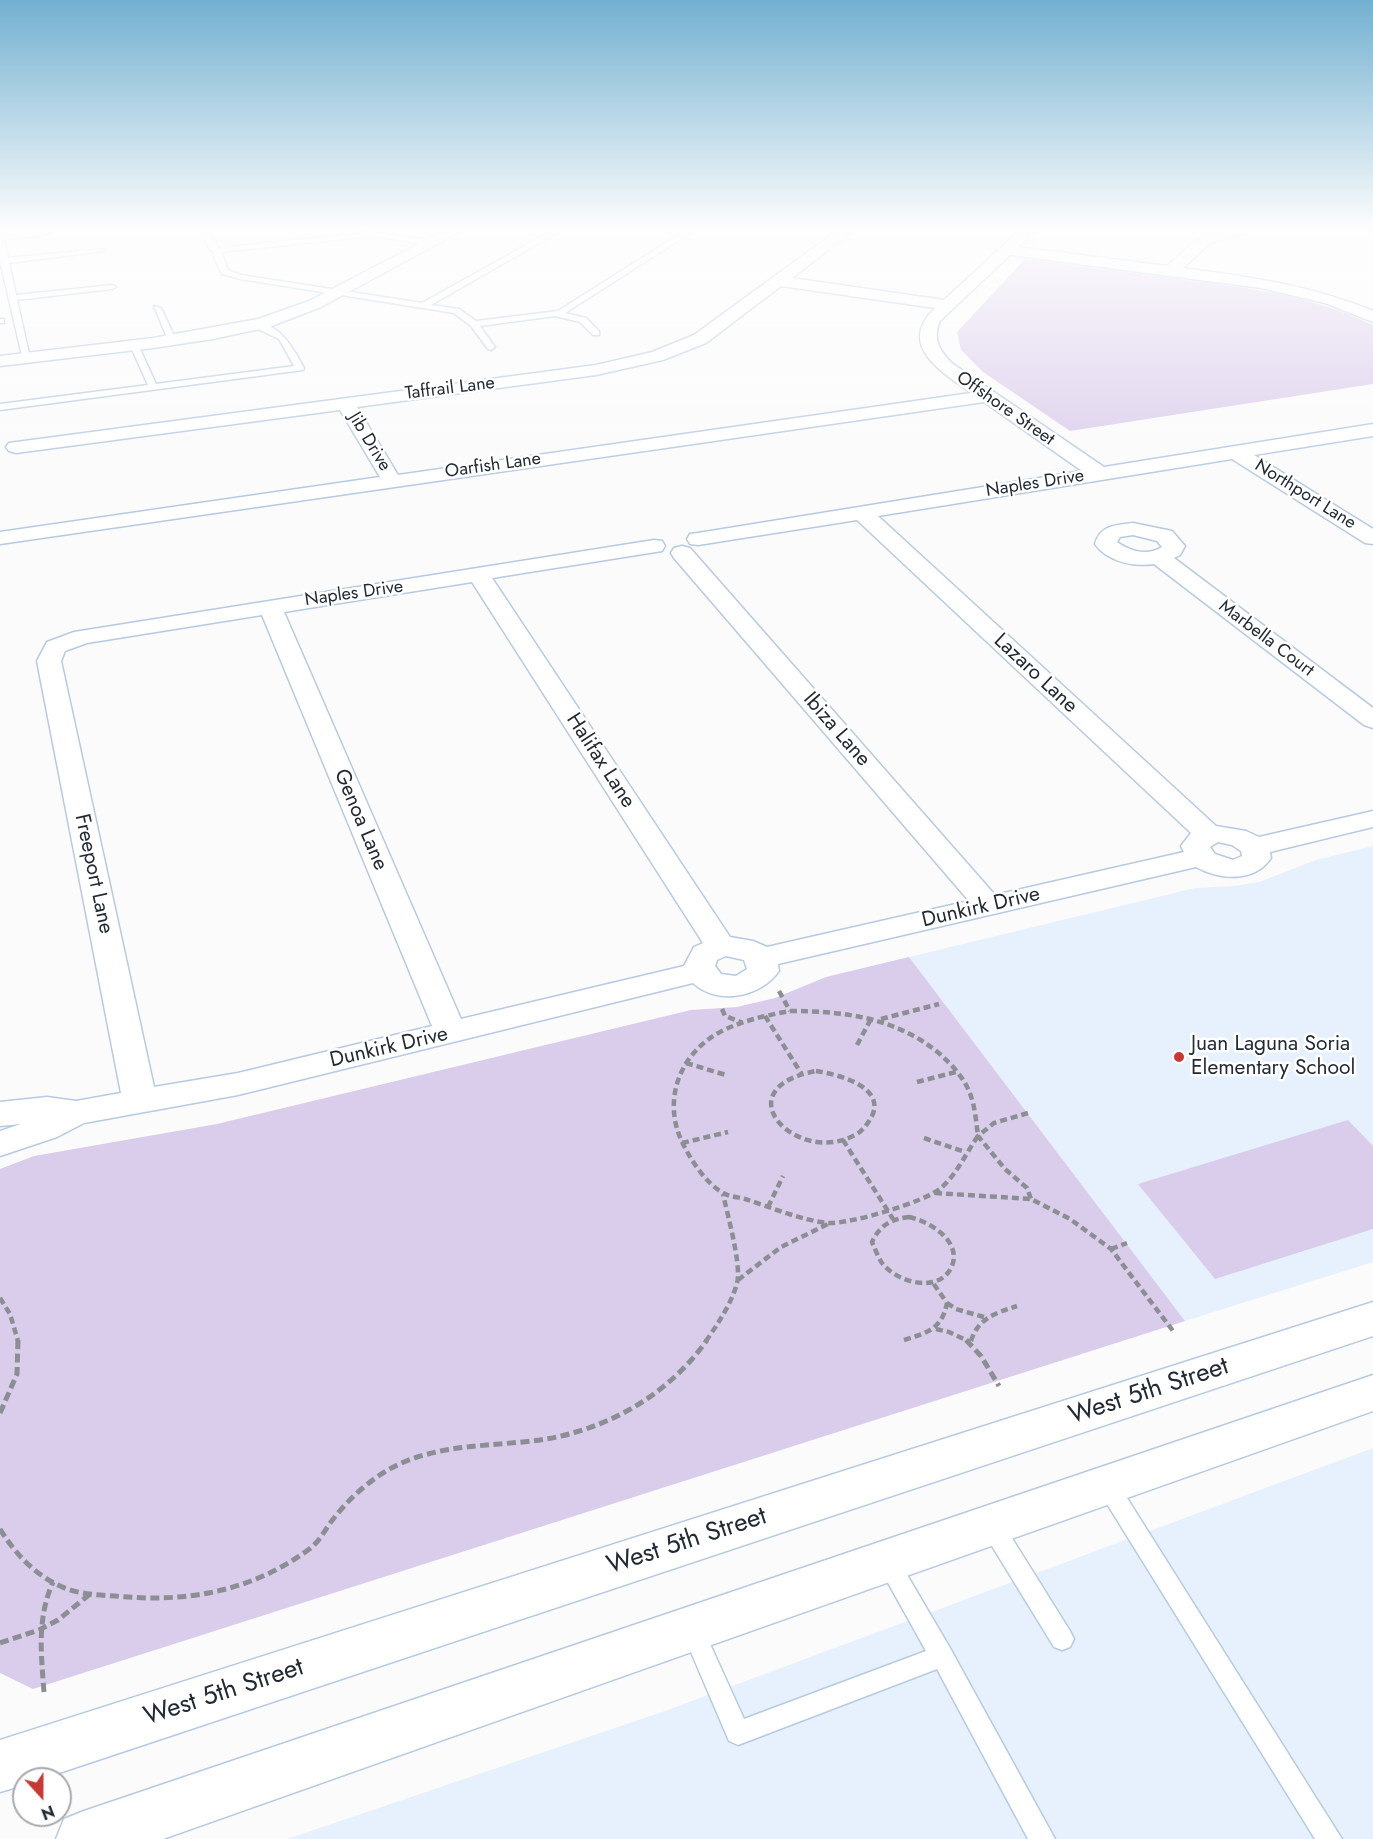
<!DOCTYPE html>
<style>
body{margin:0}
#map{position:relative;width:1373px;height:1839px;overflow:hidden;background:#fbfbfb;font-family:Jost,sans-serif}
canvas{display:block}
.north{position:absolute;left:12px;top:1767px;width:60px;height:60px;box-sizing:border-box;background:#fff;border:2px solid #a7aaad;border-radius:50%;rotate:159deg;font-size:16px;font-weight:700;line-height:24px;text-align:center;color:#222a33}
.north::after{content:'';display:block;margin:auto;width:21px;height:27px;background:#c73932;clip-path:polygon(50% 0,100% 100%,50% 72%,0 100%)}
</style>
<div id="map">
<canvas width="1373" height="1839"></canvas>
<div class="north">N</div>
</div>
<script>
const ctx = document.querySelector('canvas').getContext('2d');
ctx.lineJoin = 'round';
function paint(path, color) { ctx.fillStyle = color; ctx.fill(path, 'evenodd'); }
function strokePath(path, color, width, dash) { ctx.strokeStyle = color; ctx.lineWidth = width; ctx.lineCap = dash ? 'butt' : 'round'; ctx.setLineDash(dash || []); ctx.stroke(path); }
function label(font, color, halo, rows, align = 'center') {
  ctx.font = font + ' Jost,sans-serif'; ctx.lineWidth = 5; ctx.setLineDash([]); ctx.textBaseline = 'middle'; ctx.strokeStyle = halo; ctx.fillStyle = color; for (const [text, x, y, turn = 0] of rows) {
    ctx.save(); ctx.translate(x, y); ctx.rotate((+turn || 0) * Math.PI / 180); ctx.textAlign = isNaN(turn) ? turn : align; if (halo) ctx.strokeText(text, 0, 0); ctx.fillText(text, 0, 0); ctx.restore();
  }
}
paint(new Path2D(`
 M1373,846V1262L1185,1321L909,957L1195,888L1233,886L1259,882L1316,860Z
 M1373,1448V1839H287L665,1711Z`), '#e7f1fd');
paint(new Path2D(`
 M1025,259C1076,266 1128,272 1179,279C1249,288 1308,294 1373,325V384L1070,431L983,372L961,350L957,332Z
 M909,957L1185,1321L33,1689L0,1673V1169L34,1156L217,1124L691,1010L737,1007L775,998L826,977Z
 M1348,1120L1373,1146V1229L1215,1279L1138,1184Z`), '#dacceb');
const lane = new Path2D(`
 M553,230H562L431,305L459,309L476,321L558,311L686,230H695L565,313L586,318L599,331V335H593L580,322L555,316L480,326L495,347L491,350L488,349L471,326L454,313L240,279L222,274L213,255L214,251L210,250L201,233L208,231L219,248L372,232L435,241L432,245L372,236L221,252L228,270L241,275L422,303Z
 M0,239L4,241L8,258L100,249L104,251L9,263L16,295L112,285L116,287L112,289L17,300L30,358L23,360L0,261Z
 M154,306L161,308L176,340L175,342L168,340Z
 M0,319H4V323H0Z
 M253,323C280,322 293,348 304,368L303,370L0,410V404L148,385L130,345L134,342L138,345L156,384L294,366L279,339L253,327Z
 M1107,1476L1115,1479L1342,1839H1315L1099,1491L1096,1485L1099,1479Z
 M992,1516L1000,1519L1070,1631L1074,1639L1070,1647L1062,1650L1054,1647L984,1533L981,1526L984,1519Z
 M888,1553L896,1556L950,1648L1055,1839H1028L937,1669L738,1745L729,1741L682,1631L685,1624L693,1620L701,1624L744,1719L926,1651L877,1563L880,1556Z`);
const street = new Path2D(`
 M445,230H463L321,307L269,327L213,339L153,348L0,366V356L153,338L258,319L309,301Z
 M838,230H854L792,278L944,300L1020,230H1035L1018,247L1167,266C1199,237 1204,230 1249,230L1247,233L1210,243L1183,268C1249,277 1311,285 1373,311V322L1325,303L1261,288L1010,255L940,321C932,339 940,352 953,364L1104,467L1373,424V436L1254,455L1373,529V544L1365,543L1232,459L878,516L1216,826L1246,831L1259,837L1373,811V827L1270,852L1271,858C1254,883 1220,880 1196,867L778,964L779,971C761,997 718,1006 693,983L238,1095L84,1123L57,1137L0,1156V1131L21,1124L0,1126V1102L47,1097L76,1101L121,1093L37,661L47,642L74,632L654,540L662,541L665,546L662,551L492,578L730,937L753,941L767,947L969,901L674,558L671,553L674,548L682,546L690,548L995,895L1184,852L1181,846L1191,833L857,520L698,545L690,544L687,539L690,534L698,533L1082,471L984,402L0,544V532L380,477L340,410L16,453L9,451L6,447L9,443L596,365L652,352L694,335ZM781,286L935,308C896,345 942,372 971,393L398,475L357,407L596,375L663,360L706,343ZM472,582L703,943L694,947L684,966L461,1019L284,612ZM262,615L432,1026L238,1073L154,1087L61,661L65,651L87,643ZM1218,842L1232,845L1241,851L1242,856L1233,860L1215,854L1210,847ZM726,956L744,960L747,969L736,976L721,974L715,966L717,960Z
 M1133,523L1172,531L1185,546L1180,555L1174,558L1373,708V728L1364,725L1154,564C1134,567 1108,562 1095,544C1100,525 1116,525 1133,523ZM1133,535L1157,541L1162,547C1148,556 1131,552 1117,542L1120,537Z`);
const secondary = new Path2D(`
 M0,230H54L46,235L0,240Z
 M1373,1302V1336L41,1779H24V1785L0,1792V1740Z
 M1373,1375V1411L163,1839H56L64,1819L84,1811Z`);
strokePath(lane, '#b6cae1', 3);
strokePath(street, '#b6cae1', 3);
strokePath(secondary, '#b6cae1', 3);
strokePath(new Path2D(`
 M779,991L790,1011
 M722,1009L725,1016L741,1022
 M790,1011C845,1011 898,1018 941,1055C952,1065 963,1077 969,1091C975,1105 976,1121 978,1136C966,1153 957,1174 941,1188C925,1202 850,1224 829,1223C803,1221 770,1207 745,1199C738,1197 730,1197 723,1193C706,1183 692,1162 683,1144C661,1100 680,1051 724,1030C745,1020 768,1015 790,1011Z
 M765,1016L801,1073
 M881,1019L939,1004
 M857,1045L872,1017
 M686,1063L726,1075
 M816,1071C836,1074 886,1086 872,1116C867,1125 862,1132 853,1136C796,1165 722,1089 816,1071Z
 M917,1082L956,1072
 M1028,1113L994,1123L978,1136L1005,1169L1027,1188L1031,1199
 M924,1138L965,1152
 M843,1140L893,1219
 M682,1143L728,1132
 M935,1193L1031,1199L1070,1219L1111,1249L1173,1331
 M768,1207L783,1176
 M909,1217C929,1221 964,1242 951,1268C938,1294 896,1282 882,1263C878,1257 875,1249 872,1242C880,1225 891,1219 909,1217Z
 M1111,1249L1127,1243
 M738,1280L781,1247L828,1224
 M0,1298L10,1314L18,1341
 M947,1303L956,1309L984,1317
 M936,1329L949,1332L968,1341
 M904,1340C927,1333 942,1329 947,1303L933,1283
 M706,1341C717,1325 732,1303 737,1283C742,1266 727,1213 723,1194
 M971,1341C978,1318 996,1313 1017,1306`), '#8b8f93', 4.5, [7, 4]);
strokePath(new Path2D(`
 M966,1340L981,1356L999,1386
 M0,1413L17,1374L18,1340
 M0,1529C14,1552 33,1573 58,1585C76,1594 96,1595 115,1596C186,1603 250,1592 308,1550C320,1542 325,1529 334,1518C351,1496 377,1473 404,1462C445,1445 488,1446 532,1441C602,1433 667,1397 707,1340
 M0,1643L39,1630L58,1620L90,1594
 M44,1692C41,1653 37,1618 53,1582`), '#8b8f93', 5, [9, 4.5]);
paint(lane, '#fff');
paint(street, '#fff');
paint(secondary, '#fff');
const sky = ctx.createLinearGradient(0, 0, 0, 487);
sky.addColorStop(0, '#73b0d0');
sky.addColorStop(0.47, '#fdfdfd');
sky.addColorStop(1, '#fdfdfd00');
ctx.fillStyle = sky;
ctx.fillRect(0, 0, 1373, 487);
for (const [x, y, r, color] of [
 [1179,1057,6,"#c73932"]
]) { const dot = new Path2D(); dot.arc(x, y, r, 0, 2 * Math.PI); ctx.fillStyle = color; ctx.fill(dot); strokePath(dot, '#fff', 2); }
label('18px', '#222a33', '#fff', [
 ["Taffrail Lane",450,389,-7],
 ["Offshore Street",1005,409,35],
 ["Jib Drive",369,442,59],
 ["Oarfish Lane",493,466,-8],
 ["Naples Drive",1035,484,-9],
 ["Northport Lane",1305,495,32],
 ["Naples Drive",354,594,-8],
 ["Marbella Court",1266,639,37]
]);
label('21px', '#222a33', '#fff', [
 ["Lazaro Lane",1035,674,43],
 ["Ibiza Lane",836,730,49],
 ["Halifax Lane",600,761,57],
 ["Genoa Lane",360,820,67],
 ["Freeport Lane",93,874,78],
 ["Dunkirk Drive",981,908,-13],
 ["Dunkirk Drive",389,1048,-13]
]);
label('21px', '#222a33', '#fff', [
 ["Juan Laguna Soria",1191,1045],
 ["Elementary School",1191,1069]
], 'left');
label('26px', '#222a33', '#fff', [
 ["West 5th Street",1149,1392,-18],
 ["West 5th Street",687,1542,-18],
 ["West 5th Street",224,1693,-18]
]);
</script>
